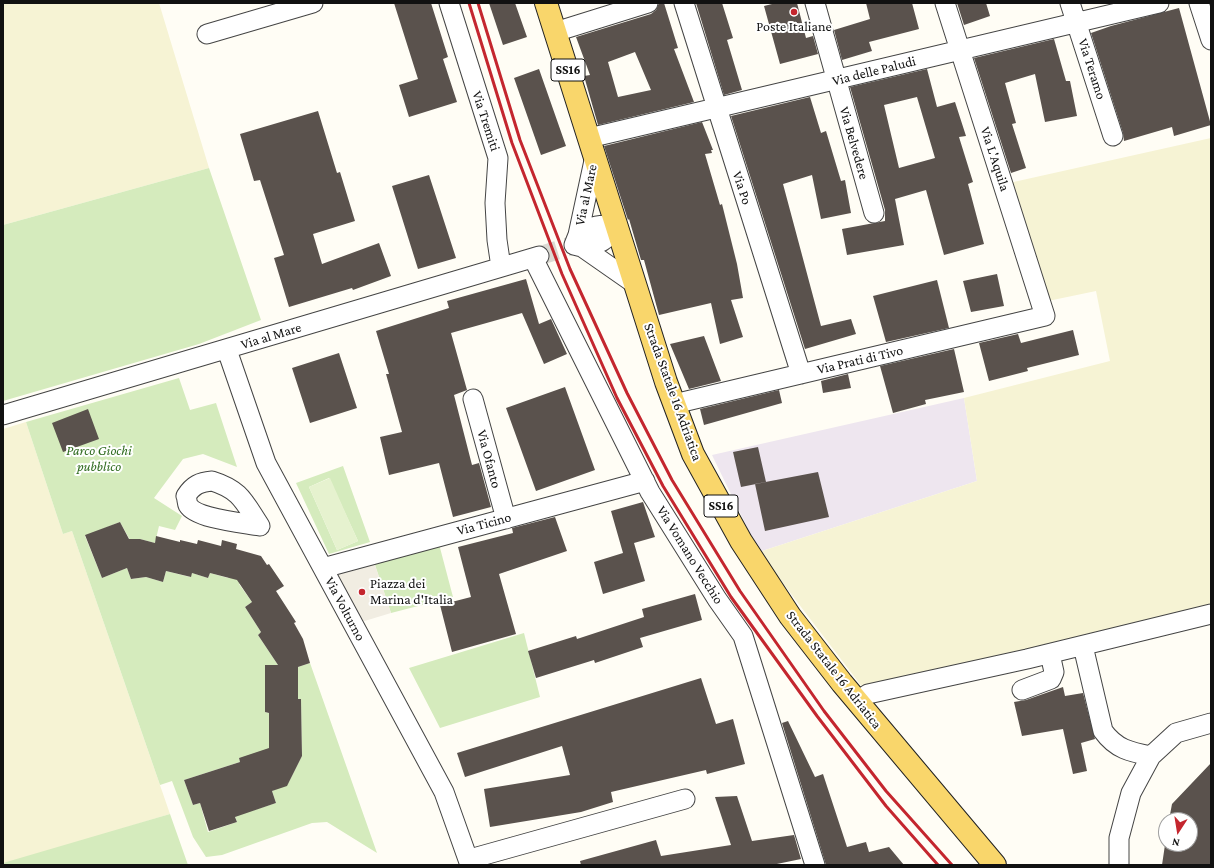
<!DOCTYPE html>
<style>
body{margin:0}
#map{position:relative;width:1214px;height:868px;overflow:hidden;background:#fffdf5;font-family:"Crimson Pro",serif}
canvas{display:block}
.frame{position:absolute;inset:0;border:4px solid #111;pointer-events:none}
.north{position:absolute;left:1158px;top:812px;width:40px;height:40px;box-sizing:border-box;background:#fff;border:1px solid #a0a0a0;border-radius:50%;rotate:192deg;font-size:11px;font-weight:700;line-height:16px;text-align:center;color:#111}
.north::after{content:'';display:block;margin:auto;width:14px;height:18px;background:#c4262e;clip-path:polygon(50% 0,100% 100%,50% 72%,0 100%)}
</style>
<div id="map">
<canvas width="1214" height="868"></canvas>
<div class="frame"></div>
<div class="north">N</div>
</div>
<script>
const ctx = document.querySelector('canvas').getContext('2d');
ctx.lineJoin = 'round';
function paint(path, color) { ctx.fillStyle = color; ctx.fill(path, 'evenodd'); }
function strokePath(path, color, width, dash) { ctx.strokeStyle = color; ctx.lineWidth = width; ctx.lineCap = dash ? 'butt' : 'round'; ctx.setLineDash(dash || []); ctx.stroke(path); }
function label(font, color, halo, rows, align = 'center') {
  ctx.font = font + ' "Crimson Pro",serif'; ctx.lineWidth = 4; ctx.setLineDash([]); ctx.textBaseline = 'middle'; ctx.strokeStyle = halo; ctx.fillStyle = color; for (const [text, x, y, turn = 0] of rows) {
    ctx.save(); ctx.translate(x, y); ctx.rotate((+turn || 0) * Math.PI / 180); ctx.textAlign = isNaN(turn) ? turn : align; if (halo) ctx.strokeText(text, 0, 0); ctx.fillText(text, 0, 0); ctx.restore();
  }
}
paint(new Path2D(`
 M964,398L977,481L759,552L712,455Z`), '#eee6ef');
paint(new Path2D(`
 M3,3H159L209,168L3,225Z
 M1211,138V609L863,688L759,552L977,481L964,398L1110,361L1096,291L1048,301L1009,183Z
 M26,422L63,534L72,531L170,814L3,865V429Z`), '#f6f3d4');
paint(new Path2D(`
 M209,168L261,320L199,344L3,401V225Z
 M179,378L190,410L216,403L237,467L203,454L183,459L154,498L182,516L175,530L159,526L155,543L140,539L130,540L120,522L85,536L102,578L127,568L131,579L146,577L163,582L166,571L190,577L192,573L208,578L210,573L228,578L234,556L262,569L239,584L252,602L245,607L261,632L258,635L278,665H265V712L269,713V726L297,754L239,758L240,762L184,780L193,805L200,803L208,832L237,822L230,802L251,811L276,803L272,791L289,782L302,756L301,700L298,699V667L310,663L377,853L327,822L312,823L222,855L206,857L193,837L172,781L160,785L72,531L63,534L26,422Z
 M343,466L370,542L329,554L296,483ZM329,478L358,541L337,550L309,487Z
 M439,544L453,597L391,613L373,559Z
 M524,633L540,697L440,728L409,668Z
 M170,814L188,865H3V863Z`), '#d5ebbd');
paint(new Path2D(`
 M330,478L358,541L337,550L309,487Z`), '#e6f2cf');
paint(new Path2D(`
 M373,559L391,613L358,623L329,571Z`), '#f1ede2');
paint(new Path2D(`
 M394,3H431L448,57L443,59L457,102L409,117L399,85L418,79Z
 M489,3H515L527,37L503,45Z
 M659,3H664L678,48L674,49L694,102L598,125L584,76L590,75L576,37L651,14L656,10ZM635,52L651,90L618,97L608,62Z
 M696,3H722L733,38L727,40L742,90L724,95Z
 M776,3H797L806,38L813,36L818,54L780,64L764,6Z
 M866,3H912L919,29L869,42L872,51L842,60L834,30L870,19Z
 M957,3H986L990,16L964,25Z
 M1179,8L1211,125L1174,136L1172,127L1124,141L1123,133L1091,33L1111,26Z
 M1054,39L1066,81H1070L1077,116L1045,122L1035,74L1005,83L1016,123L1012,124L1026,168L1011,173L974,58Z
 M539,69L566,146L541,155L514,78Z
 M927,69L937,107L955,102L966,136L959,137L973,182L968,184L984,244L944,255L926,190L895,199L904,245L847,255L842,229L885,221V210L850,87ZM917,97L935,158L899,168L884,105Z
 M810,97L821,133L826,131L841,181L845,180L851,213L821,219L812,175L783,184L821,326L851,319L856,334L805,349L731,116Z
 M318,111L337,173L340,172L355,221L313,234L322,264L379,243L391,276L353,290L352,288L289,307L274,258L284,255L260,180L254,181L240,134Z
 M702,122L713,150H711L712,153L705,154L720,205L722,204L737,264L743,298L731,300L743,337L720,344L711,303L659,315L644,260H641L629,219L628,220L604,146Z
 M429,175L456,258L418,269L392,186Z
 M997,274L1004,306L971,312L963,281Z
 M526,279L539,324L551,319L567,354L544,364L522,313L451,333L467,390L454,395L472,465L479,463L491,507L453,517L439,463L389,475L380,437L402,432L386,374H389L376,331L449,308L447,301Z
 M937,280L949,328L886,342L873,296Z
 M1073,330L1079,355L1027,368L1028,371L989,381L979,343L1018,334L1021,343Z
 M704,336L721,381L689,389L670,344Z
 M954,349L964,392L925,400L926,404L893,413L880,366Z
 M339,353L357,408L310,423L292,368Z
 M848,374L851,388L823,393L821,381Z
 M565,387L595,470L536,491L506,408Z
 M779,390L782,403L704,425L700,409Z
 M88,409L99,439L63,452L52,423Z
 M758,447L766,482L741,487L733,452Z
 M818,472L829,517L765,531L755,484Z
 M643,502L655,537L634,543L645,581L603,594L594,562L623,553L611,511Z
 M555,517L567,551L499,574L516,634L452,652L440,605L471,597L458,547L513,533L512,528Z
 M120,522L129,539H140L155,543L156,536L180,542V540L197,544L198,540L221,546L222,540L237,544L236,549L261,556L267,565L269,564L284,586L276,591L296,622L294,623L303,639L310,663L298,667V699H301L302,756L287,786L272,791L276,803L235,817L237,822L209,831L200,803L193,805L184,780L240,762L239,758L269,748V713L265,712V665H278L258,635L261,632L245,607L252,602L237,580L210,573L208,578L192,573L191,577L166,571L163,582L146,577L131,579L127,568L102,578L85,535Z
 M695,594L702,620L640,638L643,647L595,663L594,660L536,678L528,651L576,636L577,639L644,617L642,609Z
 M701,678L716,724L733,719L745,764L707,774L706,770L611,792L613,802L581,812L490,827L484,789L570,775L562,746L465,777L457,753Z
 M1063,687L1065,696L1083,693L1095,739L1081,743L1087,771L1073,774L1063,729L1022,736L1014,702L1026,700Z
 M788,721L815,777L823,774L847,847L866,842L869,852L889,847L904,865H826L782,723Z
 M1211,763V865H1162L1166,838V844H1190V820H1169L1172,804Z
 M737,796L752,841L794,835L801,859L772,865H581L580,861L656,840L661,856L731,845L715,797Z`), '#5a524d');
strokePath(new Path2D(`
 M539,256L574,245`), '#dbdad3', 19, [19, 10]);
const minor = new Path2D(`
 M449,3L498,158L495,203L497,240L501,267
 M684,3L801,374
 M815,3L874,213
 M1070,3L1113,136
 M1199,3L1211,40
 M555,32L648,3
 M207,34L313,3
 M589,138L1159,3
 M595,156L578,235L574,245L582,247L635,284
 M578,235C591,225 601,224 617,226C605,241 601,245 582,247
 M533,258L650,492L717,599L743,636L815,865
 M227,350L266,463L444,792L470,865
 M473,399L506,519
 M674,404L1045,316L945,3
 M3,415L539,256
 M212,481C241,490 244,502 260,526C245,523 196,519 188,505C187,503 187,498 186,496C193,485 200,482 212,481Z
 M323,568L645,481
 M1083,646L1103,731C1116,749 1130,752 1151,756
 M1022,690L1051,679L1054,672L1050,654
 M857,701L868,694L1027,659L1211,614
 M477,857L685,799
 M1119,865V838L1131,793L1151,756L1176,733L1211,723`);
const major = new Path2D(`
 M546,3L666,382L693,454L741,541L790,616L842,683L995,865`);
strokePath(minor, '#444', 21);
strokePath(major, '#222', 24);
strokePath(minor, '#fff', 19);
strokePath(major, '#f9d66b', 22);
strokePath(new Path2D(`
 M469,3L512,143L562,274L617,398L663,486L731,597L817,716L886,806L938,865
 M478,3L520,140L570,269L627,393L672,480L740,591L824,711L886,791L952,865`), '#c4262e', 3);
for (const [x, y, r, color] of [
 [794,12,4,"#c4262e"],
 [362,592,4,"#c4262e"]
]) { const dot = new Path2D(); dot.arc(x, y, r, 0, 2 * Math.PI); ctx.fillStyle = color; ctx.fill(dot); strokePath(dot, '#fff', 1.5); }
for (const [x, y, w] of [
 [568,70,34],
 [721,506,34]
]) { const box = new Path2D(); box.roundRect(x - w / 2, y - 11, w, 22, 3); ctx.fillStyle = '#fff'; ctx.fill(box); strokePath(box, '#111', 1); }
label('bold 13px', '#111', null, [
 ["SS16",568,70],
 ["SS16",721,506]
]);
label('14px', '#111', '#fff', [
 ["Poste Italiane",794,27],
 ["Piazza dei",370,584,"left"],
 ["Marina d'Italia",370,600,"left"]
]);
label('14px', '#111', '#fff', [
 ["Via Teramo",1092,69,72],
 ["Via delle Paludi",874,71,-14],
 ["Via Tremiti",486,121,72],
 ["Via Belvedere",854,143,74],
 ["Via L'Aquila",995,159,72],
 ["Via Po",742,188,72],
 ["Via al Mare",586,195,-78],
 ["Via al Mare",271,336,-17],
 ["Via Prati di Tivo",860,360,-13],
 ["Strada Statale 16 Adriatica",673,392,70],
 ["Via Ofanto",489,459,75],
 ["Via Ticino",484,524,-15],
 ["Via Vomano Vecchio",690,555,58],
 ["Via Volturno",345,609,62],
 ["Strada Statale 16 Adriatica",834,670,52]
]);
label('italic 14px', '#2f6b1f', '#fff', [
 ["Parco Giochi",99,451],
 ["pubblico",99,467]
]);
</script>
